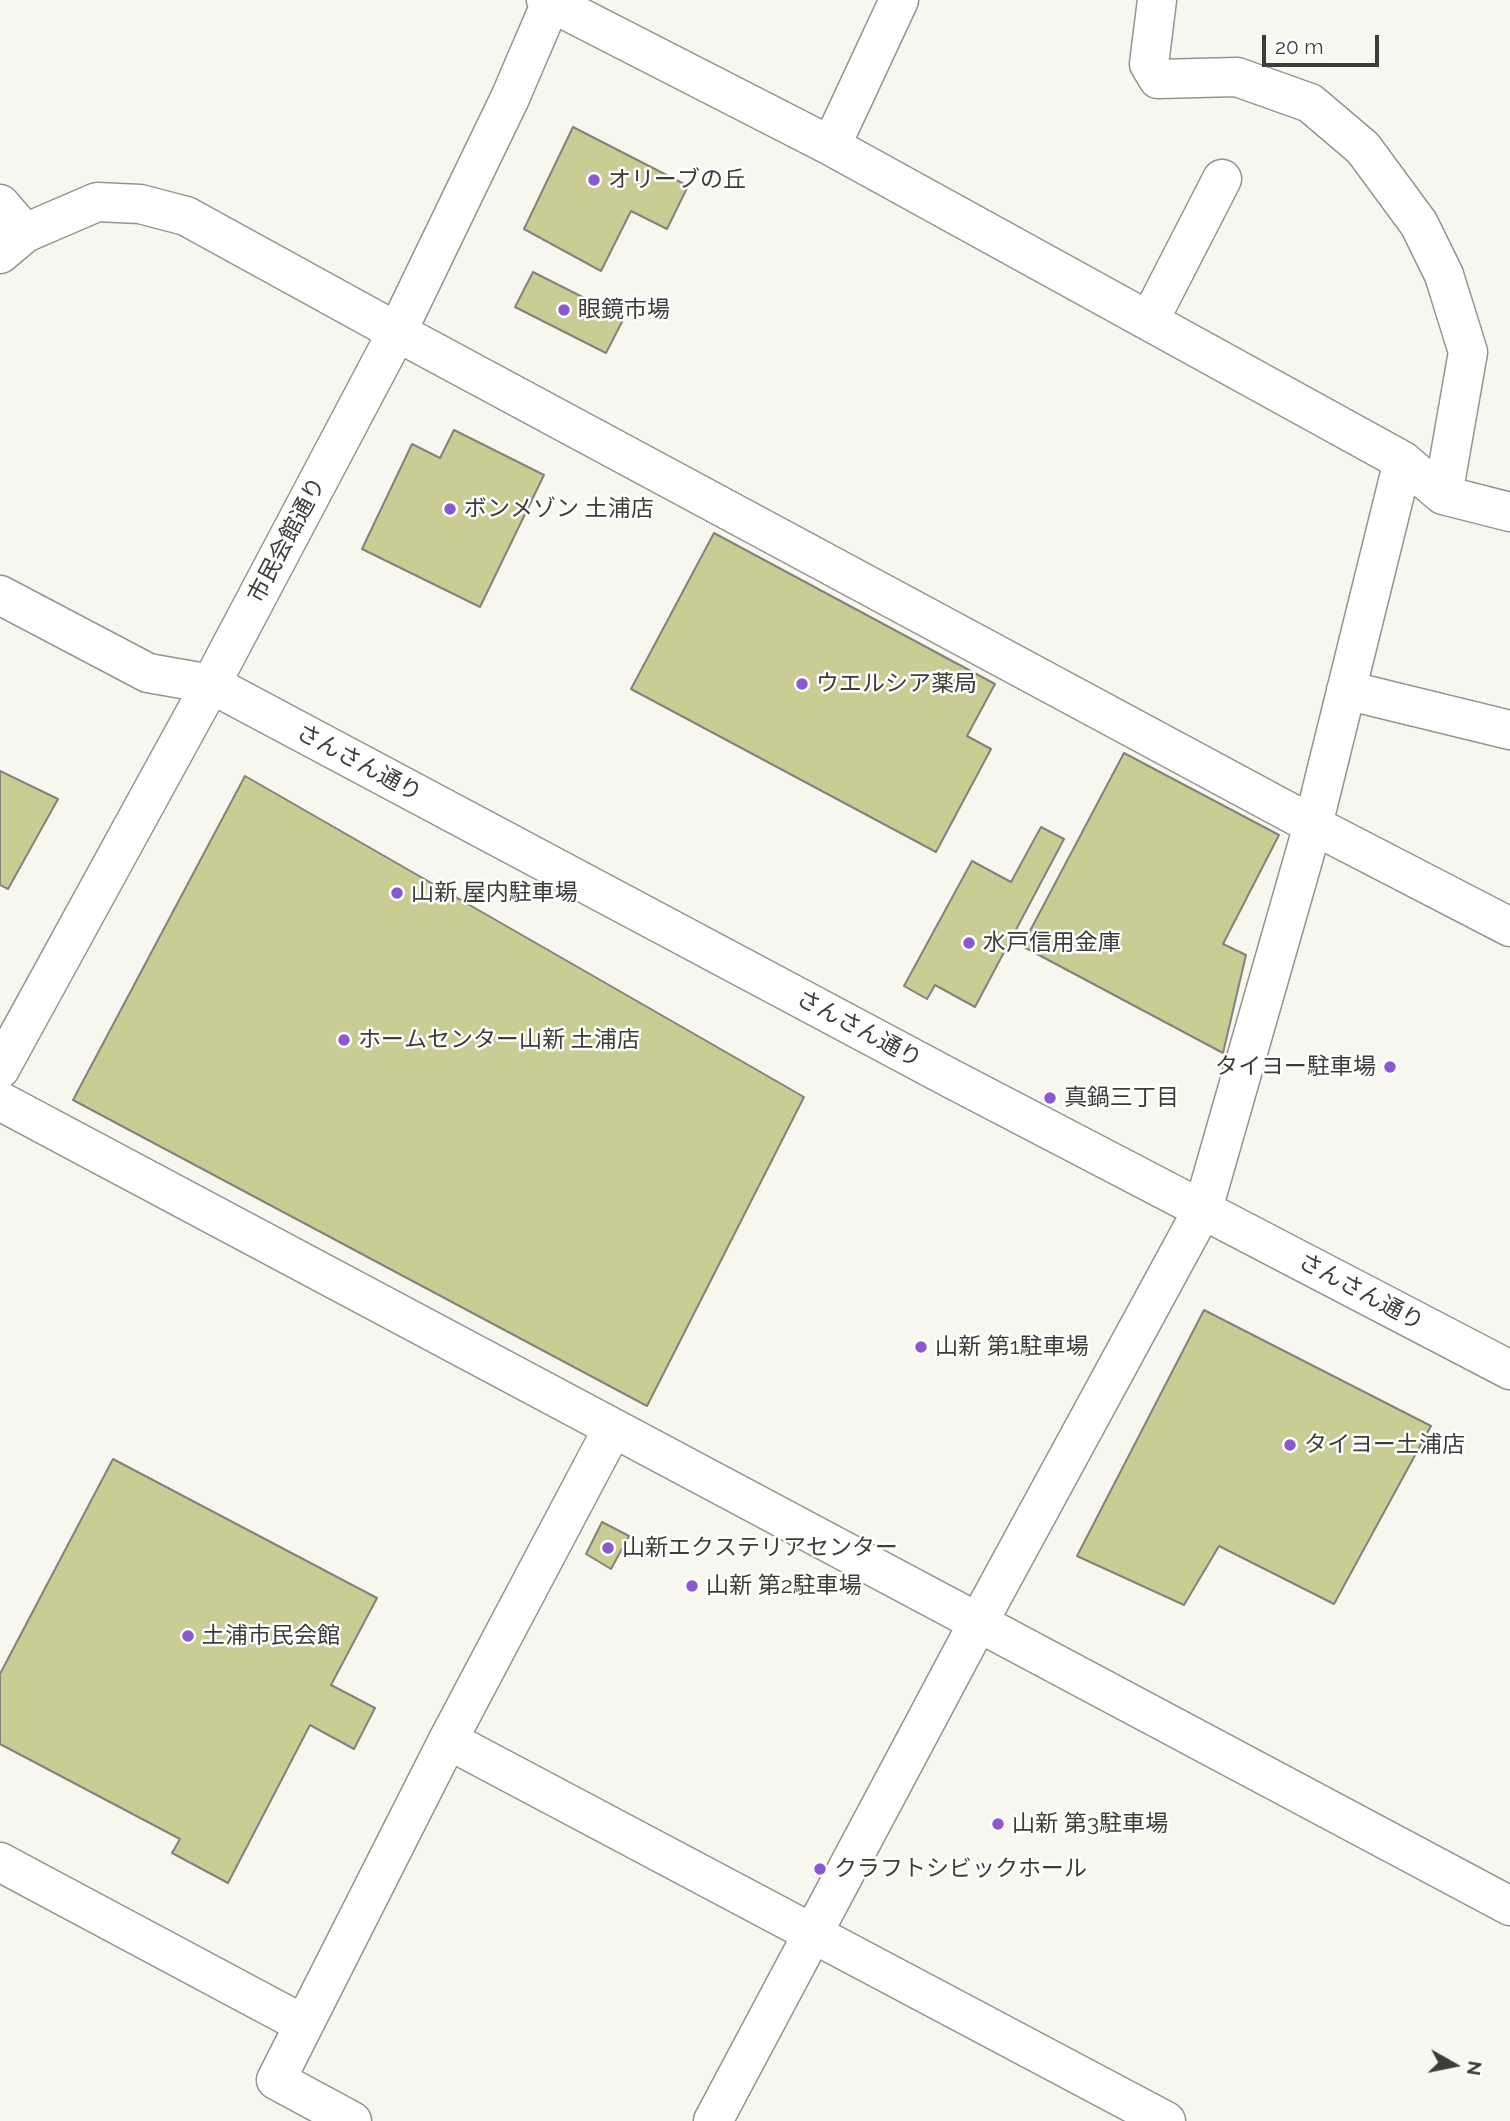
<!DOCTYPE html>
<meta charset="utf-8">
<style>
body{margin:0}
#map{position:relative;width:1510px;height:2121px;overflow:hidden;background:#f7f7f0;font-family:Raleway,sans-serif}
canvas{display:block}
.north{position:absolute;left:1419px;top:2030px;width:70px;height:70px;-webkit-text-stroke:5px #fffffe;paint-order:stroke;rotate:99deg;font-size:19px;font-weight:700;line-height:28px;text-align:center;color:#3c3d3a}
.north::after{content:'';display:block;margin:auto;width:24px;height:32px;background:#3c3d3a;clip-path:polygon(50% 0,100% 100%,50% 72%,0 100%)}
.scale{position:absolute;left:1262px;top:35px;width:117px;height:32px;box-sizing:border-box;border:4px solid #3c3d3a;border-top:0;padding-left:9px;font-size:21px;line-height:24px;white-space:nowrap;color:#3c3d3a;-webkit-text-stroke:5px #fffffe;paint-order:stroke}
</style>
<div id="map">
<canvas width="1510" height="2121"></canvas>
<div class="north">N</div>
<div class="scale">20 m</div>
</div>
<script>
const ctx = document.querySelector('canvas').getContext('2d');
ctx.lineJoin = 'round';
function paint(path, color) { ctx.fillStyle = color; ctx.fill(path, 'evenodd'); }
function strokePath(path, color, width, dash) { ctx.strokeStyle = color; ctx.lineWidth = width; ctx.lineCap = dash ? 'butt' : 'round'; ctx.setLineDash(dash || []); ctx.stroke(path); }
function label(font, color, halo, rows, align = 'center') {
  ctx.font = font + ' Raleway,"Noto Sans JP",sans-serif'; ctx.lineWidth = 5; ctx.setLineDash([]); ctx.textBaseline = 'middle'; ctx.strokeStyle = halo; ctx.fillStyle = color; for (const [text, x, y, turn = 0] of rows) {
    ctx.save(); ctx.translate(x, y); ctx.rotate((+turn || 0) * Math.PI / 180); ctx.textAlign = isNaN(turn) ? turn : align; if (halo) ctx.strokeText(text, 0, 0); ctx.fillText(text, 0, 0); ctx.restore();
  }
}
const building = new Path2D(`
 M573,127L688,186L667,229L631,211L601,271L524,229Z
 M533,272L624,318L606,353L515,307Z
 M454,430L544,475L480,607L362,549L412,444L440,458Z
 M714,533L995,684L967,736L991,749L936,852L631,689Z
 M1124,753L1279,835L1223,944L1246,955L1223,1053L1022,946Z
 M0,771L58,799L8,889L0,885Z
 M245,776L804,1097L647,1406L73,1100Z
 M1041,827L1064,839L975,1007L935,985L927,999L904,986L972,861L1011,882Z
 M1204,1310L1431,1426L1334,1604L1219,1546L1184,1605L1077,1556Z
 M113,1459L377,1598L331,1685L375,1708L354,1749L310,1725L228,1883L172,1853L180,1839L0,1744V1674Z
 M602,1522L629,1536L611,1569L586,1554Z`);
paint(building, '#c9cd94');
strokePath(building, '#82837c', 2);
const minor = new Path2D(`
 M546,0L831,146L1403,461L1443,495L1510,512
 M1157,0L1149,64L1158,79L1237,77L1310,103L1363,148L1419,224L1444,275L1468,352L1443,495
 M831,146L899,0
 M0,204L25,233L97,202L140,204L186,216L397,332L1313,825L1510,927
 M0,254L25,233
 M1149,321L1222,179
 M0,595L148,673L211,684L950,1078L1510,1370
 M1346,690L1510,730
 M0,1069L211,684L397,332L510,98L552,0
 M0,1101L1510,1906
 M448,1740L1166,2121
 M0,1862L303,2024
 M352,2121L276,2080L448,1740L613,1428
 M713,2121L979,1621L1203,1209L1313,825L1403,461`);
strokePath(minor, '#94958e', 41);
strokePath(minor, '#fff', 38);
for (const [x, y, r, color] of [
 [594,180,7,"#8b58d0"],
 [564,310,7,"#8b58d0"],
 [450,509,7,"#8b58d0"],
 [802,684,7,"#8b58d0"],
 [397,893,7,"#8b58d0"],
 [969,943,7,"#8b58d0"],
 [344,1040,7,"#8b58d0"],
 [1390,1067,7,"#8b58d0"],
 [1050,1098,7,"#8b58d0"],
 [921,1347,7,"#8b58d0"],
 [1290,1445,7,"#8b58d0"],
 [608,1548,7,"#8b58d0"],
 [692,1586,7,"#8b58d0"],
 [188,1636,7,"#8b58d0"],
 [998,1824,7,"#8b58d0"],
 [820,1869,7,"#8b58d0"]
]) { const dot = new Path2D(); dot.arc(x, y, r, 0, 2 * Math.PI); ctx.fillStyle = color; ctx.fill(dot); strokePath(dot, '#fffffe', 2.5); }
label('23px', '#3c3d3a', '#fffffe', [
 ["オリーブの丘",608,180],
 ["眼鏡市場",578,310],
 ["ボンメゾン 土浦店",464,509],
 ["ウエルシア薬局",816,684],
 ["山新 屋内駐車場",411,893],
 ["水戸信用金庫",983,943],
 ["ホームセンター山新 土浦店",358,1040],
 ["タイヨー駐車場",1376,1067,"right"],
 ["真鍋三丁目",1064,1098],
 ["山新 第1駐車場",935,1347],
 ["タイヨー土浦店",1304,1445],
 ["山新エクステリアセンター",622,1548],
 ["山新 第2駐車場",706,1586],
 ["土浦市民会館",202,1636],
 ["山新 第3駐車場",1012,1824],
 ["クラフトシビックホール",834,1869]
], 'left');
label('23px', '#3c3d3a', '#fffffe', [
 ["市民会館通り",287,540,-62],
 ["さんさん通り",359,763,28],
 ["さんさん通り",859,1029,28],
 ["さんさん通り",1361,1292,28]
]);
</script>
